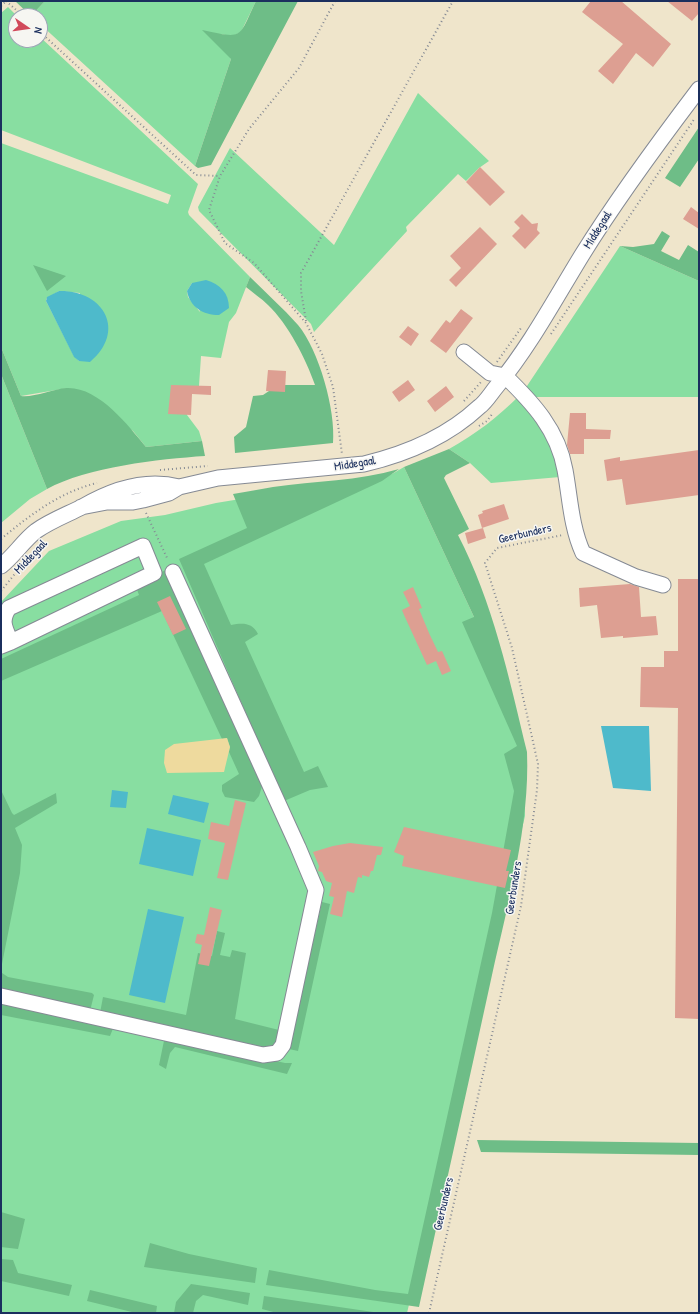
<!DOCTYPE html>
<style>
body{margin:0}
#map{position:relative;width:700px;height:1314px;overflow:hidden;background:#efe5cb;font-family:"Patrick Hand",sans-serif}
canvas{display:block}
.frame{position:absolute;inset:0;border:2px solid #1b2f5e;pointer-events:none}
.north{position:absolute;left:8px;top:8px;width:40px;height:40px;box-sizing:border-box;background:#f6f6f2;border:1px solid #9ea6b7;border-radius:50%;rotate:103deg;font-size:11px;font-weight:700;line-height:16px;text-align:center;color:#1b2f5e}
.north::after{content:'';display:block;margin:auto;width:14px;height:18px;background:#d1495b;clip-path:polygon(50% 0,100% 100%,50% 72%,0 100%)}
</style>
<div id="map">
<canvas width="700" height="1314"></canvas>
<div class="frame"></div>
<div class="north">N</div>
</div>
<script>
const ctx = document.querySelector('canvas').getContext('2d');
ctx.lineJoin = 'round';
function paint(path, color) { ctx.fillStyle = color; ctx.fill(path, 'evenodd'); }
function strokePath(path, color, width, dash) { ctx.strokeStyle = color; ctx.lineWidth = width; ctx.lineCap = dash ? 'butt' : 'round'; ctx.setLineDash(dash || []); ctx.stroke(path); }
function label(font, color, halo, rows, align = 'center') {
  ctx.font = font + ' "Patrick Hand",sans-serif'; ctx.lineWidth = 3; ctx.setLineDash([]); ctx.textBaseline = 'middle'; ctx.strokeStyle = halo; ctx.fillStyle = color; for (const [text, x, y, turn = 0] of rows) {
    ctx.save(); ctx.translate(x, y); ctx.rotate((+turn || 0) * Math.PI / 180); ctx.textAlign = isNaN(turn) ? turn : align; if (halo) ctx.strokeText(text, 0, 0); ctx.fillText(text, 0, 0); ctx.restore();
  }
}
paint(new Path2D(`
 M45,1H256L241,32L233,36L219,34L231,59L195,166L40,24V16H31Z
 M8,7L17,16L16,40H40V37L198,184L188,212L189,215L250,277L236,313L229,322L221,358L201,356L199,386H191L187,415L199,431L202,441L146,447L133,431L68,388L21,396L1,347V143L168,204L171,195L1,130V13ZM192,283L200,312L188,297L187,291ZM59,291L80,293L79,361L74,356L46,301V299Z
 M418,93L489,161L479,168L466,181L458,174L406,227L407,231L314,332L311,324L199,211L198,207L230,148L334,245Z
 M620,246L699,281V397H532L525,389Z
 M1,374L47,489L30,499L1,523Z
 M520,395L547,431L560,477L491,483L470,463L449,449C476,434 498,417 520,395Z
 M404,467L474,617L523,749L525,816L407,1313H1V602L49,551L121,521L165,515L216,503L392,474Z`), '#88dea1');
paint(new Path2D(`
 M15,1H45L31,16Z
 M256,1H298L211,165L198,168L195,166L231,59L202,30C244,39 238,39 256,1Z
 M699,127V159L680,187L665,178Z
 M662,231L670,236L661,251L679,260L688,245L699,252V281L620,246L633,247L654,244Z
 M33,265L66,276L47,291Z
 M250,277C266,293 283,308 298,325C319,350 336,411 333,443L235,453L234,437L246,427L253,396L263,395L278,385H315C306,359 288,324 268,305C261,298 253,293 246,287Z
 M1,347L21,396C32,398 54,389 66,388C98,386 128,425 146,447L202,441L205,456C159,459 87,467 47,489L1,374Z
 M449,449L470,463L446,475L444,478L469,529L458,535C493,603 509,677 527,752C530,825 508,903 492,975C468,1086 443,1196 419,1307L266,1285L269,1270L375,1290L408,1294L492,913L514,791L504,754L517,746L462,622L474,617L404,467Z
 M399,469L382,481L204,564L231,625C242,623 252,622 258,634L245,642L304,772L318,766L328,787L310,790L284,801L179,559L247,528L233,494C247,492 260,489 273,487C315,481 358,481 399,469Z
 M166,570L264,780L259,796L254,802L225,797L222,791V785L239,774L229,752L230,747L227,738L222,739L162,611L1,681V659L139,595L135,584Z
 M1,790L12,813L14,815L56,793L57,803L15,828L22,845L20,873L1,969L2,973L8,977L92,993L94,995L90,1011L1,991Z
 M322,902L330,904L298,1051L289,1049Z
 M217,931L225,933L220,955L230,957L232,950L246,953L235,1019L283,1031L272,1049L100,1013L103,997L186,1015L198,953L212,956Z
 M1,999L114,1026L110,1036L1,1015Z
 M165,1036L285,1063H292L287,1074L175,1047L170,1053L166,1069L159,1065Z
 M477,1140L699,1143V1155L481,1152Z
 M1,1212L25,1219L18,1249L1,1247Z
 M150,1243L189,1254L257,1268L255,1283L144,1267Z
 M1,1259L13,1260L18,1273L72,1285L69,1296L1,1281Z
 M191,1284L250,1293L248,1305L203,1295L196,1301L193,1313H174L176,1302Z
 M90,1290L157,1306L156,1313H136L87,1301Z
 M264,1296L380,1313H277L262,1309Z`), '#6ebd87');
paint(new Path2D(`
 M227,738L230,747L224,772L167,773L164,763L165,750L174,744Z`), '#eeda9e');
paint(new Path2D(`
 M206,280C220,284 229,293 229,308L219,315C203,315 190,307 187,291L192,283Z
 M59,291C104,290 127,331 90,362L79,361L74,357L46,301L47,297Z
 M649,726L651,791L613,788L601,726Z
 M112,790L128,792L126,808L110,807Z
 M173,795L209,803L204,823L168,814Z
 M147,828L201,840L193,876L139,864Z
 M148,909L184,917L165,1003L129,995Z`), '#4ebacb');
paint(new Path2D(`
 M591,1H621L671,44L653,67L636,53L613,84L598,71L623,44L582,12Z
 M667,1H699V13L692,21Z
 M480,167L505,192L490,206L466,182Z
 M691,207L699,213V229L683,219Z
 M522,214L532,224L538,223L537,230L540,233L525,249L512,236L520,228L514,222Z
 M480,227L497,244L456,287L449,280L461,268L450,256Z
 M461,309L473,318L446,353L430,341L446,320L450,323Z
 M408,326L419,334L411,346L399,337Z
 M268,370L286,371L285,392L266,391Z
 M408,380L415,390L399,402L392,392Z
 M171,385L211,386V395L192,394L191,415L168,414Z
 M446,386L454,397L435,412L427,401Z
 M570,413H586V429L611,430L610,439H584V454H570L567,445Z
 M699,450V495L626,505L622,479L607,481L604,460L620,457V461Z
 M504,504L509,519L482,528L478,515L483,513L482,511Z
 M483,528L486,538L468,544L465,533Z
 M678,579H699V1019L675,1018L678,708L640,707L641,667H664V651H678Z
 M630,584L639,587L641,617L656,616L658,635L623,638V636L601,638L597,605L580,607L579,588Z
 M413,587L422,608L419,609L429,633L438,652L442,651L451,671L442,675L436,661L427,665L404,615L402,610L410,606L403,592Z
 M170,596L186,629L173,635L157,602Z
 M235,800L246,803L228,880L217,878L225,843L208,839L211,822L229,826Z
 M404,827L511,850L506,871H509L505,888L402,866L404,856L394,852Z
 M350,843L383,847L381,855H377L373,871H371L369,877L362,875V878L358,877L354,893L347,891L342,917L330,914L334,897L329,896L332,883L326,881L322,872L318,871L319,866L313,852L333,846Z
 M210,907L222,910L209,966L198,964L202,945L195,943L197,934L204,935Z`), '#dd9f92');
const minor = new Path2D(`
 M464,352L490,373L505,376
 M505,376C533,403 558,430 565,470C570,497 571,527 583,553L636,577L663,585
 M81,507L107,502H133L143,500L169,493L179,487L218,478L364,464C406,454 447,437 479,407C486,402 491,393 497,386C530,346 555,299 582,255C618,197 658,143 699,89
 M1,566C14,556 23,541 36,531C50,521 66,515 82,507C111,490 145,478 179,487
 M1,646L11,642L154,573L143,546L9,608C0,621 5,628 11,642
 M1,996L263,1055L277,1053L283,1045L316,890L298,847L173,572`);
strokePath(minor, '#858a94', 17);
strokePath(new Path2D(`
 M6,1L23,16
 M335,1L299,68L249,129L220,176L209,210L225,243L254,263L306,323L322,354L333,387L342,454
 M1,6L6,1
 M40,32L196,175L220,176
 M306,321L301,291V273L453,1
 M551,334L695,118
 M497,362L521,328
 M464,401L481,382
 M479,426L487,421L493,413
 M160,470L208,466
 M146,513L168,560
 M1,539C30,515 60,492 97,483
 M1,591L18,570
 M429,1313L521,906L537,790L538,764L512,648L485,563L497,548L563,535`), '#858a94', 2, [1, 3]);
strokePath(minor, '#fff', 15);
label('12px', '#1b2f5e', '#f6f6f2', [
 ["Middegaal",598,230,-58],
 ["Middegaal",355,464,-9],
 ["Geerbunders",525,534,-13],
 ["Middegaal",31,557,-47],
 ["Geerbunders",514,888,-81],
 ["Geerbunders",444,1204,-77]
]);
</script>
